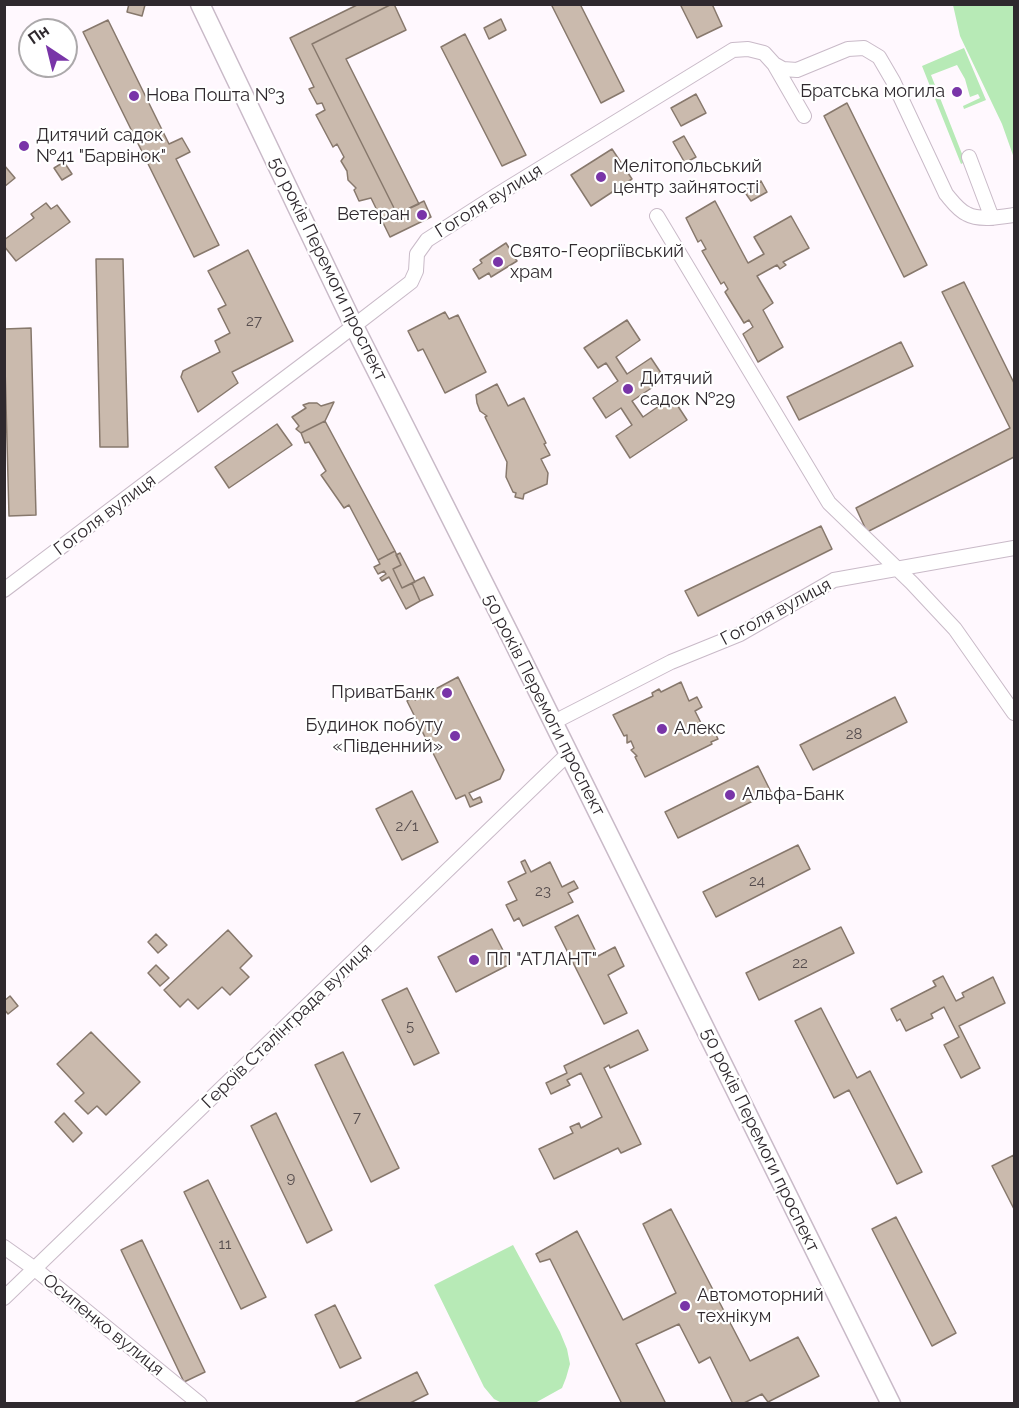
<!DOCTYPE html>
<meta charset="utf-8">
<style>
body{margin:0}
#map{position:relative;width:1019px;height:1408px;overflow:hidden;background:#fff8fe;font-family:Raleway,sans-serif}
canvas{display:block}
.frame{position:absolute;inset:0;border:6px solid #2f292e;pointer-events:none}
.north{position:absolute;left:18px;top:18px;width:60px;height:60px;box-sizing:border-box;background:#fff;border:2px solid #aca9ab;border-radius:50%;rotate:325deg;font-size:16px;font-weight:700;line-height:24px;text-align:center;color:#2f292e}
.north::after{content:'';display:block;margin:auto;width:21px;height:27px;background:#7935a8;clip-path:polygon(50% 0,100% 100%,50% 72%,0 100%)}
</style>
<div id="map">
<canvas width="1019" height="1408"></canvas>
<div class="frame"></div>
<div class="north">Пн</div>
</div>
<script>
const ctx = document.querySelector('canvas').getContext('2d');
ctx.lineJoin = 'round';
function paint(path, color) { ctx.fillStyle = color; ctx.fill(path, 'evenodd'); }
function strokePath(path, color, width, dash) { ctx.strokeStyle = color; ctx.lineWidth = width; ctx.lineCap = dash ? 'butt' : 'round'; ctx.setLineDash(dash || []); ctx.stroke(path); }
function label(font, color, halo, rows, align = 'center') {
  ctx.font = font + ' Raleway,sans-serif'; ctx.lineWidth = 4.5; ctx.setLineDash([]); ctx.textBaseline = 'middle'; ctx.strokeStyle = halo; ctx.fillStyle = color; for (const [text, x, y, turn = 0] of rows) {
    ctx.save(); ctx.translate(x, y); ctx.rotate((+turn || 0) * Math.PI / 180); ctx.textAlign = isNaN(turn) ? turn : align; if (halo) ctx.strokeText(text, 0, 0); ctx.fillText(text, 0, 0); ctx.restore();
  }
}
paint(new Path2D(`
 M953,5H1014V158L1002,124L960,36Z
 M964,48L986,100L964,109L963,106L980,98L978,94L970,97L965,79L957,65L931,75L964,159L965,162L961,164L922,66Z
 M513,1245L560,1332L567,1349L570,1364L566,1378L562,1388L535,1403H502L494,1399L484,1387L434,1285Z`), '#b7eab6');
const building = new Path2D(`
 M129,4L145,5L142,16L127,12Z
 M359,4H392L312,44L397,214L424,201L431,217L390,237L371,198L359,201L354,190L356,188L348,180L347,171L341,161L344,157L337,144L333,147L316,115L325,110L322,103L317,104L309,89L314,87L290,38Z
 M392,4H394L406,30L346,59L419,204L397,214L312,44Z
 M551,4H580L624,91L601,103Z
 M680,4H712L722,26L697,38Z
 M501,19L506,30L489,39L484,28Z
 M108,20L169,144L182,138L190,152L176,159L219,245L194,257L83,32Z
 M465,34L526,155L502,166L441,47Z
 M696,94L706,113L681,126L671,108Z
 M847,103L927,265L904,277L824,116Z
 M684,136L696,157L685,163L673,142Z
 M612,149L632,179L591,206L571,175Z
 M64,162L72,174L62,180L54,168Z
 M4,165L15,178L4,187Z
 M761,181L767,192L751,201L744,191Z
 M715,201L748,263L764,254L754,237L791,216L809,248L783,262L786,265L780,269L777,265L757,276L773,303L763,310L783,347L758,362L743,334L753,327L749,320L744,323L725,292L728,289L724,282L721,284L702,251L706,249L701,240L698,242L686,218Z
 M46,203L51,209L57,205L70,222L16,261L4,246V240L34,218L31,214Z
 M506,243L517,261L491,277L489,273L479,279L473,269L482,263L480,260Z
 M248,250L293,341L232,372L238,383L198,412L181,377L183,371L220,352L215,341L230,333L218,309L226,305L208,271Z
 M96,259H123L128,447H100Z
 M964,282L1014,383V457L867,532L856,508L1010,428L942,292Z
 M445,312L449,319L458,315L486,372L445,393L423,349L418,351L408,331Z
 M627,320L640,340L616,357L627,374L651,358L665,379L632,401L643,417L672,397L687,420L630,458L616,436L632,425L621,408L606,418L593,398L618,381L606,363L598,368L584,348Z
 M31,328L36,515L9,516L4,329Z
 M901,342L913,366L799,420L787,397Z
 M497,384L508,406L524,398L546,443L544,444L550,455L541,459L548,473L547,484L524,494L523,499L515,497L516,493L513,492L506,477L507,462L485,417L487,416L480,411L477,403L476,395Z
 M334,402L325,421L301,433L296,429L299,426L292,417L306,408L303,405L309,403H317L321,406Z
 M325,421L395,551L378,560L349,505L344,508L321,475L326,471L309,442L305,443L301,433Z
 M277,424L292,445L229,488L215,467Z
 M821,526L832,549L698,616L685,591Z
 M395,551L401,565L393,569L402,588L412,583L420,601L406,609L389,577L382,581L380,578L386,574L384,571L378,574L374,567L380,564L378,560Z
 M400,553L415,582L402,588L393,569L401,565L396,555Z
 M424,577L433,595L420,601L412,583Z
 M458,677L504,770L500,779L469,793L473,800L480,797L482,802L470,807L465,795L456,799L407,701L413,698L415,700Z
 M681,682L689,701L697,697L702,707L695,711L705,731L712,727L718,739L711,742L712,744L645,777L635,757L637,756L631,750L634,748L631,741L627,743V735L624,736L613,715L653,696L652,693L659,689L661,692Z
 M895,697L907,722L813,770L800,745Z
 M758,766L771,792L678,838L665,812Z
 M412,791L438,842L402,860L376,809Z
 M798,845L810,869L716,917L703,892Z
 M525,860L531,872L550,862L562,887L574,881L578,888L568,893L573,902L523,926L519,918L514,921L506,905L517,900L508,882L526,873L521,862Z
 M578,915L598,956L615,947L624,966L608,975L627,1013L604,1024L555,927Z
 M841,927L854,953L759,1000L746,973Z
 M492,929L510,964L456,992L438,957Z
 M228,930L252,956L240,968L249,977L230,995L222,987L198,1009L188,999L180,1007L164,990Z
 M156,934L167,945L158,953L148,942Z
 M156,965L169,978L160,986L148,973Z
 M943,976L956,1001L964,997L962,993L993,977L1005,1003L959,1026L980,1068L961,1078L944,1045L959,1037L944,1007L931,1014L933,1018L906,1031L900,1019L897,1021L891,1009L936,986L933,981Z
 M407,988L439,1053L414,1065L382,1000Z
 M10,996L18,1006L8,1014L4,1009V1001Z
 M821,1008L857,1078L870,1071L922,1172L897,1184L849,1090L834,1098L795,1021Z
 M638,1030L648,1050L610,1068L609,1065L604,1068L641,1144L621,1153L618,1148L554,1179L539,1149L573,1133L570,1127L579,1123L581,1128L602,1117L581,1073L567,1080L570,1085L551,1094L546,1083L567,1073L564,1066Z
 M91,1032L140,1082L106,1115L97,1106L88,1114L75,1101L84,1093L57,1064Z
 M343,1052L399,1168L371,1182L315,1065Z
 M64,1113L82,1133L73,1142L55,1122Z
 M276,1113L332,1230L307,1243L251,1126Z
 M1014,1155V1209L992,1166Z
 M208,1180L266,1297L241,1309L184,1192Z
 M671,1209L750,1361L798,1337L819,1376L768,1402L762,1394L742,1404H733L710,1357L699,1363L679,1324L636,1344L666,1404H622L550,1259L540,1262L536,1254L577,1231L623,1320L676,1293L643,1224Z
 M896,1217L956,1333L932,1346L872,1229Z
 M142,1240L205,1372L184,1382L121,1250Z
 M335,1305L361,1358L340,1368L315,1315Z
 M417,1372L428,1394L408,1404H352Z`);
paint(building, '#cabaad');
strokePath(building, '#87786c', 1.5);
const minor = new Path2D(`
 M774,64L804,116
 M969,157L992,218
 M657,216L829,503L912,583L955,629L1014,713
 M4,590L333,342L411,282L416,271L417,254L427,240L497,195L733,50L748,49L764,53L774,64L783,69L797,70L848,49L864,48L879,57L893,81L946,194C952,201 958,210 967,214C979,221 1001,217 1014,215
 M554,722L671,662L740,634L834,580L1014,548
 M4,1247L35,1269L200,1404
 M4,1298L569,753`);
const major = new Path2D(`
 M200,4L354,326L513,641L891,1404`);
strokePath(minor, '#c9bac8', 16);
strokePath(major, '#c9bac8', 21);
strokePath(minor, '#fff', 14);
strokePath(major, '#fff', 18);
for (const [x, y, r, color] of [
 [957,92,6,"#7935a8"],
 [134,96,6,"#7935a8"],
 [24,146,6,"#7935a8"],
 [601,177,6,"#7935a8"],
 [422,215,6,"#7935a8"],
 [498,262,6,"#7935a8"],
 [628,389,6,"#7935a8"],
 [447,693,6,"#7935a8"],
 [662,729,6,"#7935a8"],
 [455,736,6,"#7935a8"],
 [730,795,6,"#7935a8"],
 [474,960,6,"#7935a8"],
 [685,1306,6,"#7935a8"]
]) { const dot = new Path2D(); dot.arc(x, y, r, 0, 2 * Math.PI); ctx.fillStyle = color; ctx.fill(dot); strokePath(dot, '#fff', 2); }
label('15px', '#564d4e', null, [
 ["27",254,321],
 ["28",854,734],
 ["2/1",407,826],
 ["24",757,881],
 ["23",543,891],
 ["22",800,963],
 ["5",410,1026],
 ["7",357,1117],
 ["9",291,1178],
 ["11",225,1244]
]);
label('18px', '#2f292e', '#fff', [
 ["Братська могила",945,92,"right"],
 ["Нова Пошта №3",146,96],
 ["Дитячий садок",36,136],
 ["№41 \"Барвінок\"",36,157],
 ["Мелітопольський",613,167],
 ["центр зайнятості",613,188],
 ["Ветеран",410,215,"right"],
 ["Свято-Георгіївський",510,252],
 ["храм",510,273],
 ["Дитячий",640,379],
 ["садок №29",640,400],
 ["ПриватБанк",435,693,"right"],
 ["Будинок побуту",443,726,"right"],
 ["«Південний»",443,747,"right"],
 ["Алекс",674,729],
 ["Альфа-Банк",742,795],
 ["ПП \"АТЛАНТ\"",486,960],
 ["Автомоторний",697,1296],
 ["технікум",697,1317]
], 'left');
label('18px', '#2f292e', '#fff', [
 ["Гоголя вулиця",489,201,-32],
 ["50 років Перемоги проспект",328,269,64],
 ["Гоголя вулиця",105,515,-37],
 ["Гоголя вулиця",776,612,-28],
 ["50 років Перемоги проспект",544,705,63],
 ["Героїв Сталінграда вулиця",287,1026,-44],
 ["50 років Перемоги проспект",760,1140,64],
 ["Осипенко вулиця",103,1325,39]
]);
</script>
